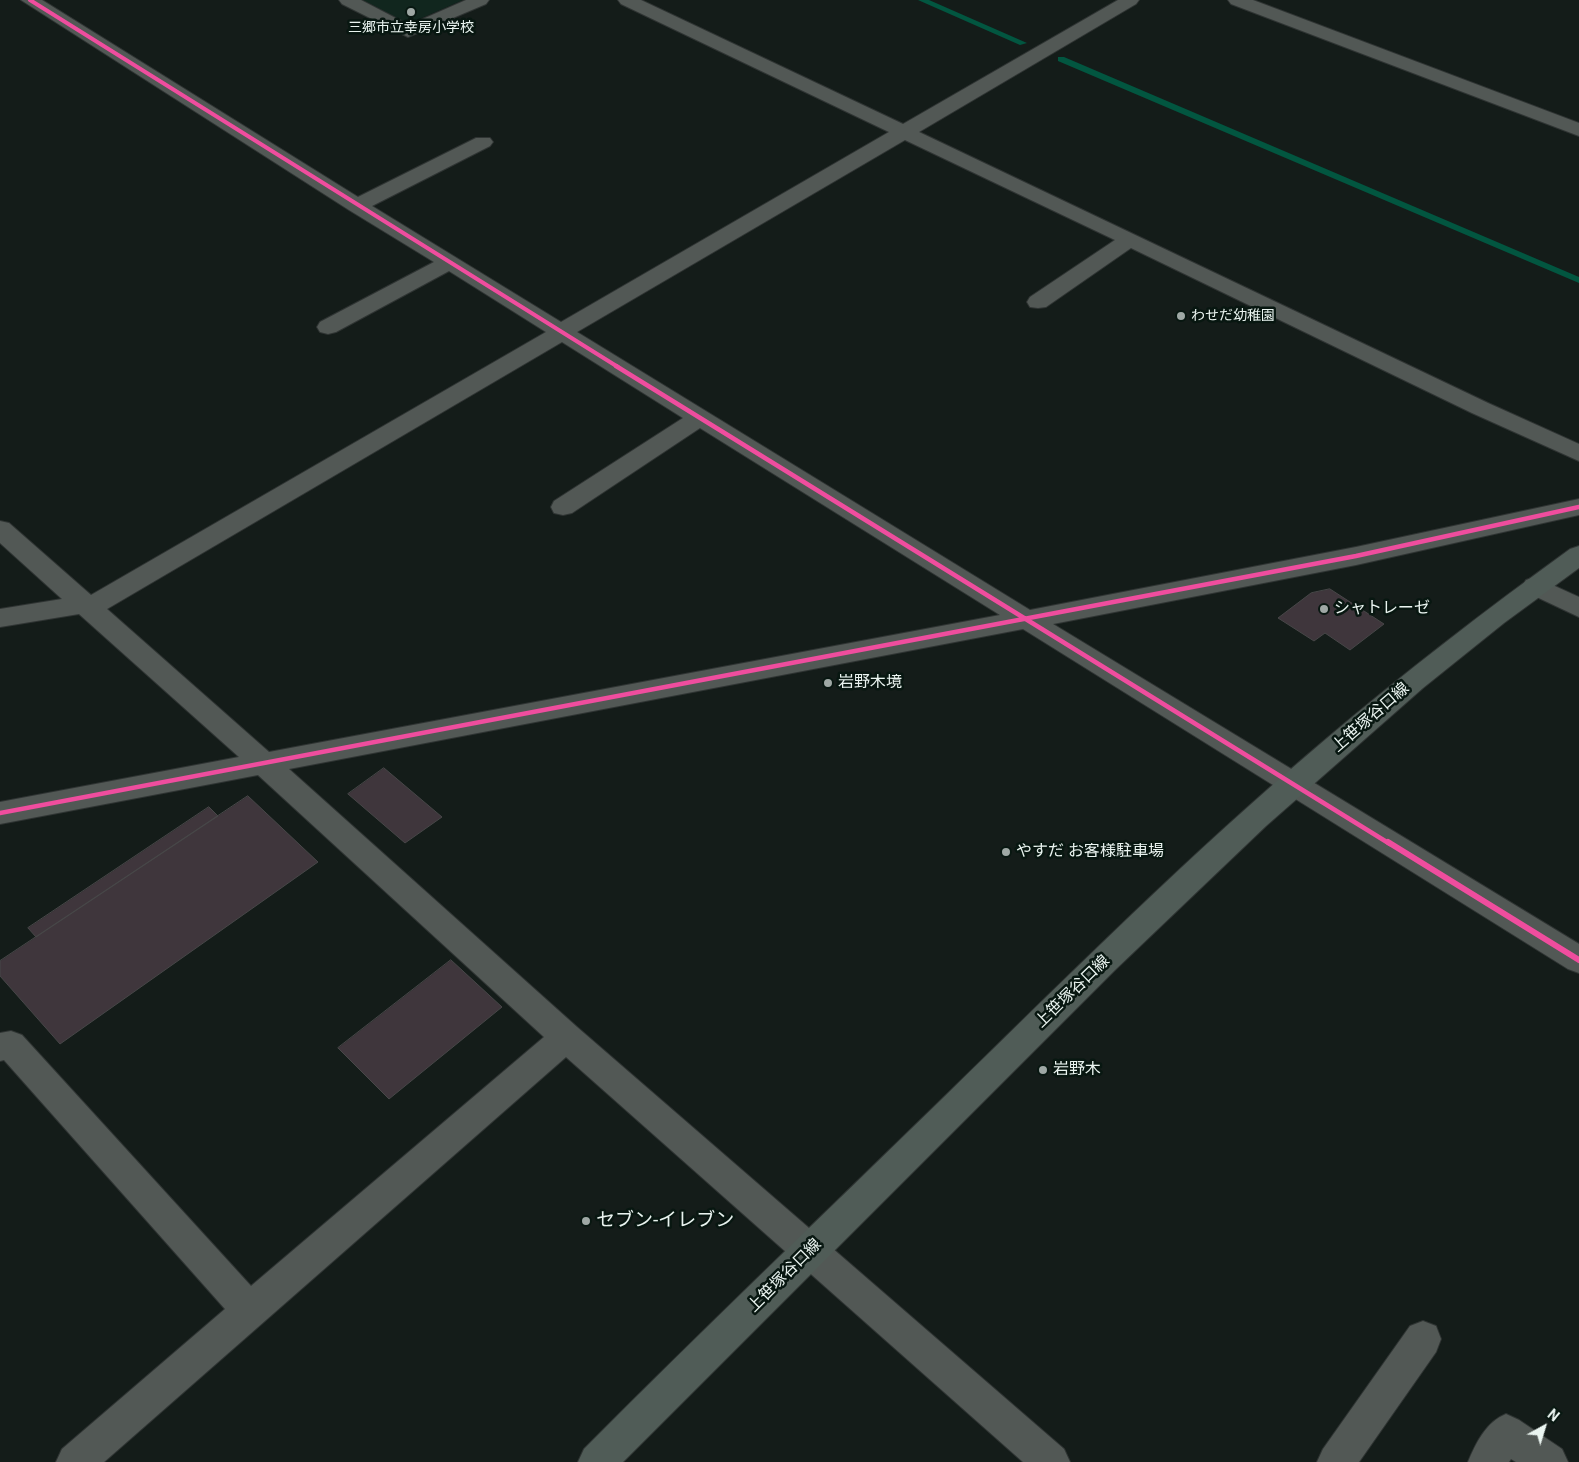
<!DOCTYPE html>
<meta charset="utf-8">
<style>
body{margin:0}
#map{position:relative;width:1579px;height:1462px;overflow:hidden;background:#141c19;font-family:Roboto,sans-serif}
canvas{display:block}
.north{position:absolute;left:1519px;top:1402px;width:50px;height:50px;-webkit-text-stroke:4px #081711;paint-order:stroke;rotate:39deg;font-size:14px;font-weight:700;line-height:20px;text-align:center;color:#eaf4f0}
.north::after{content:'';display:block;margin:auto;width:18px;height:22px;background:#eaf4f0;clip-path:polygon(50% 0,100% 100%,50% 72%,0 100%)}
</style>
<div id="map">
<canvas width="1579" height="1462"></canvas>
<div class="north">N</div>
</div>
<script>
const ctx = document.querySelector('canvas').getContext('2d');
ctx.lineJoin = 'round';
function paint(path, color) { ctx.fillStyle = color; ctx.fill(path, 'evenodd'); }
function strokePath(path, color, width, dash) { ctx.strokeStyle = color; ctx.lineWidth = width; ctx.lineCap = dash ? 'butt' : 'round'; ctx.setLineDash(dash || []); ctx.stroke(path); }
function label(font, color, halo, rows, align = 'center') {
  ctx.font = font + ' Roboto,"Noto Sans JP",sans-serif'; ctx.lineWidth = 5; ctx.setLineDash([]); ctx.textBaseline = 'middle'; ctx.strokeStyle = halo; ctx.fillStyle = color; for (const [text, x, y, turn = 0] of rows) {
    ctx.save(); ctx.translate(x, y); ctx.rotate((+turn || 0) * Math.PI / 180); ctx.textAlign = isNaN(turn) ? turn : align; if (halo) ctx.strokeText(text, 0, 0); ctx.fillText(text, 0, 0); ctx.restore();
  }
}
paint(new Path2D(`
 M363,0H463L408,24Z`), '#11261e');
paint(new Path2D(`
 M918,0H929L1027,43L1020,45Z
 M1058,57H1064L1579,277V283L1058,61Z`), '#025640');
const building = new Path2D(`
 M1330,589L1384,624L1350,650L1325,633L1314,641L1278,618L1311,593Z
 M384,768L442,817L405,843L348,794Z
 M248,796L318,862L60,1044L0,976V961Z
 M209,807L218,816L36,937L28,928Z
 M451,960L502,1007L389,1099L338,1048Z`);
paint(building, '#3f363c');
strokePath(building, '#474748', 1);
const minor = new Path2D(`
 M21,0H42L358,197L476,138H490L493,142L490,146L372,206L561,322L889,132L621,4L618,0H641L903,124L1118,0H1139L1136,4L919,132L1488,403L1579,444V461L1472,413L1131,248L1046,307L1038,308L1030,307L1027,302L1030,297L1115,240L905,140L577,332L1030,610L1356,547L1579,499V515L1356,565L1053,624L1579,944V973L1568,969L1023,629L289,769L577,1027L1064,1449L1070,1462H1023L566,1057L104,1462H56L62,1449L225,1309L4,1060L0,1061V1033L11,1031L22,1035L251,1286L544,1037L258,775L0,824V802L239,757L79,614L0,627V609L62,599L0,543V521L9,523L91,595L546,332L449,271L336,332L328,334L320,332L317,327L320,322L434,262L349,210ZM562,342L683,418L554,501L551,507L554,513L563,515L572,513L700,428L1000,615L269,752L107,609Z
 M339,0H361L409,25L466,0H489L486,4L408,37L342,4Z
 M1228,0H1253L1579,123V136L1231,4Z
 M1535,577L1579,597V617L1526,592L1522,586L1526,580Z
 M1423,1321L1436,1326L1441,1339L1436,1352L1359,1462H1317L1323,1449L1410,1326Z
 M1506,1414L1519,1420L1562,1449L1568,1462H1516L1511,1459L1509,1462H1468C1476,1443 1486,1422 1506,1414Z`);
const major = new Path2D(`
 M1579,546V568L1504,623L1423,688L1266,826L1115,970L623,1462H578L584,1449C702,1330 824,1214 944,1097C1069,975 1193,851 1326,739C1405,672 1487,609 1570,549Z`);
strokePath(minor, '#2f3433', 2);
strokePath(major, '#2f3433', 2);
paint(minor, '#525855');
paint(major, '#505c57');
strokePath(new Path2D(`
 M30,0L618,367`), '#ef4d9e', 4);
strokePath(new Path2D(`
 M616,366L1390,844
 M0,813L1356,556L1579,507`), '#ef4d9e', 4.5);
strokePath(new Path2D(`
 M1388,842L1579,960`), '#ef4d9e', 6);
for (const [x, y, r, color] of [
 [411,12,5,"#9fa8a5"],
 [1181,316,5,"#9fa8a5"],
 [1324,609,5,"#9fa8a5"],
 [828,683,5,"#9fa8a5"],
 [1006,852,5,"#9fa8a5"],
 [1043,1070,5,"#9fa8a5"],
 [586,1221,5,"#9fa8a5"]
]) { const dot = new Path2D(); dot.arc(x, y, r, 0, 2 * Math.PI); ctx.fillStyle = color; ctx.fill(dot); strokePath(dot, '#081711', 2); }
label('14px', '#eaf4f0', '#081711', [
 ["三郷市立幸房小学校",411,28],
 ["わせだ幼稚園",1191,316,"left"]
]);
label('16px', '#eaf4f0', '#081711', [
 ["シャトレーゼ",1334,609],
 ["岩野木境",838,683],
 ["やすだ お客様駐車場",1016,852],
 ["岩野木",1053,1070]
], 'left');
label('16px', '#eaf4f0', '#081711', [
 ["上笹塚谷口線",1371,718,-41],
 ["上笹塚谷口線",1073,992,-44],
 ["上笹塚谷口線",785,1276,-45]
]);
label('19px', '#eaf4f0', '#081711', [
 ["セブン-イレブン",596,1221]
], 'left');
</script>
